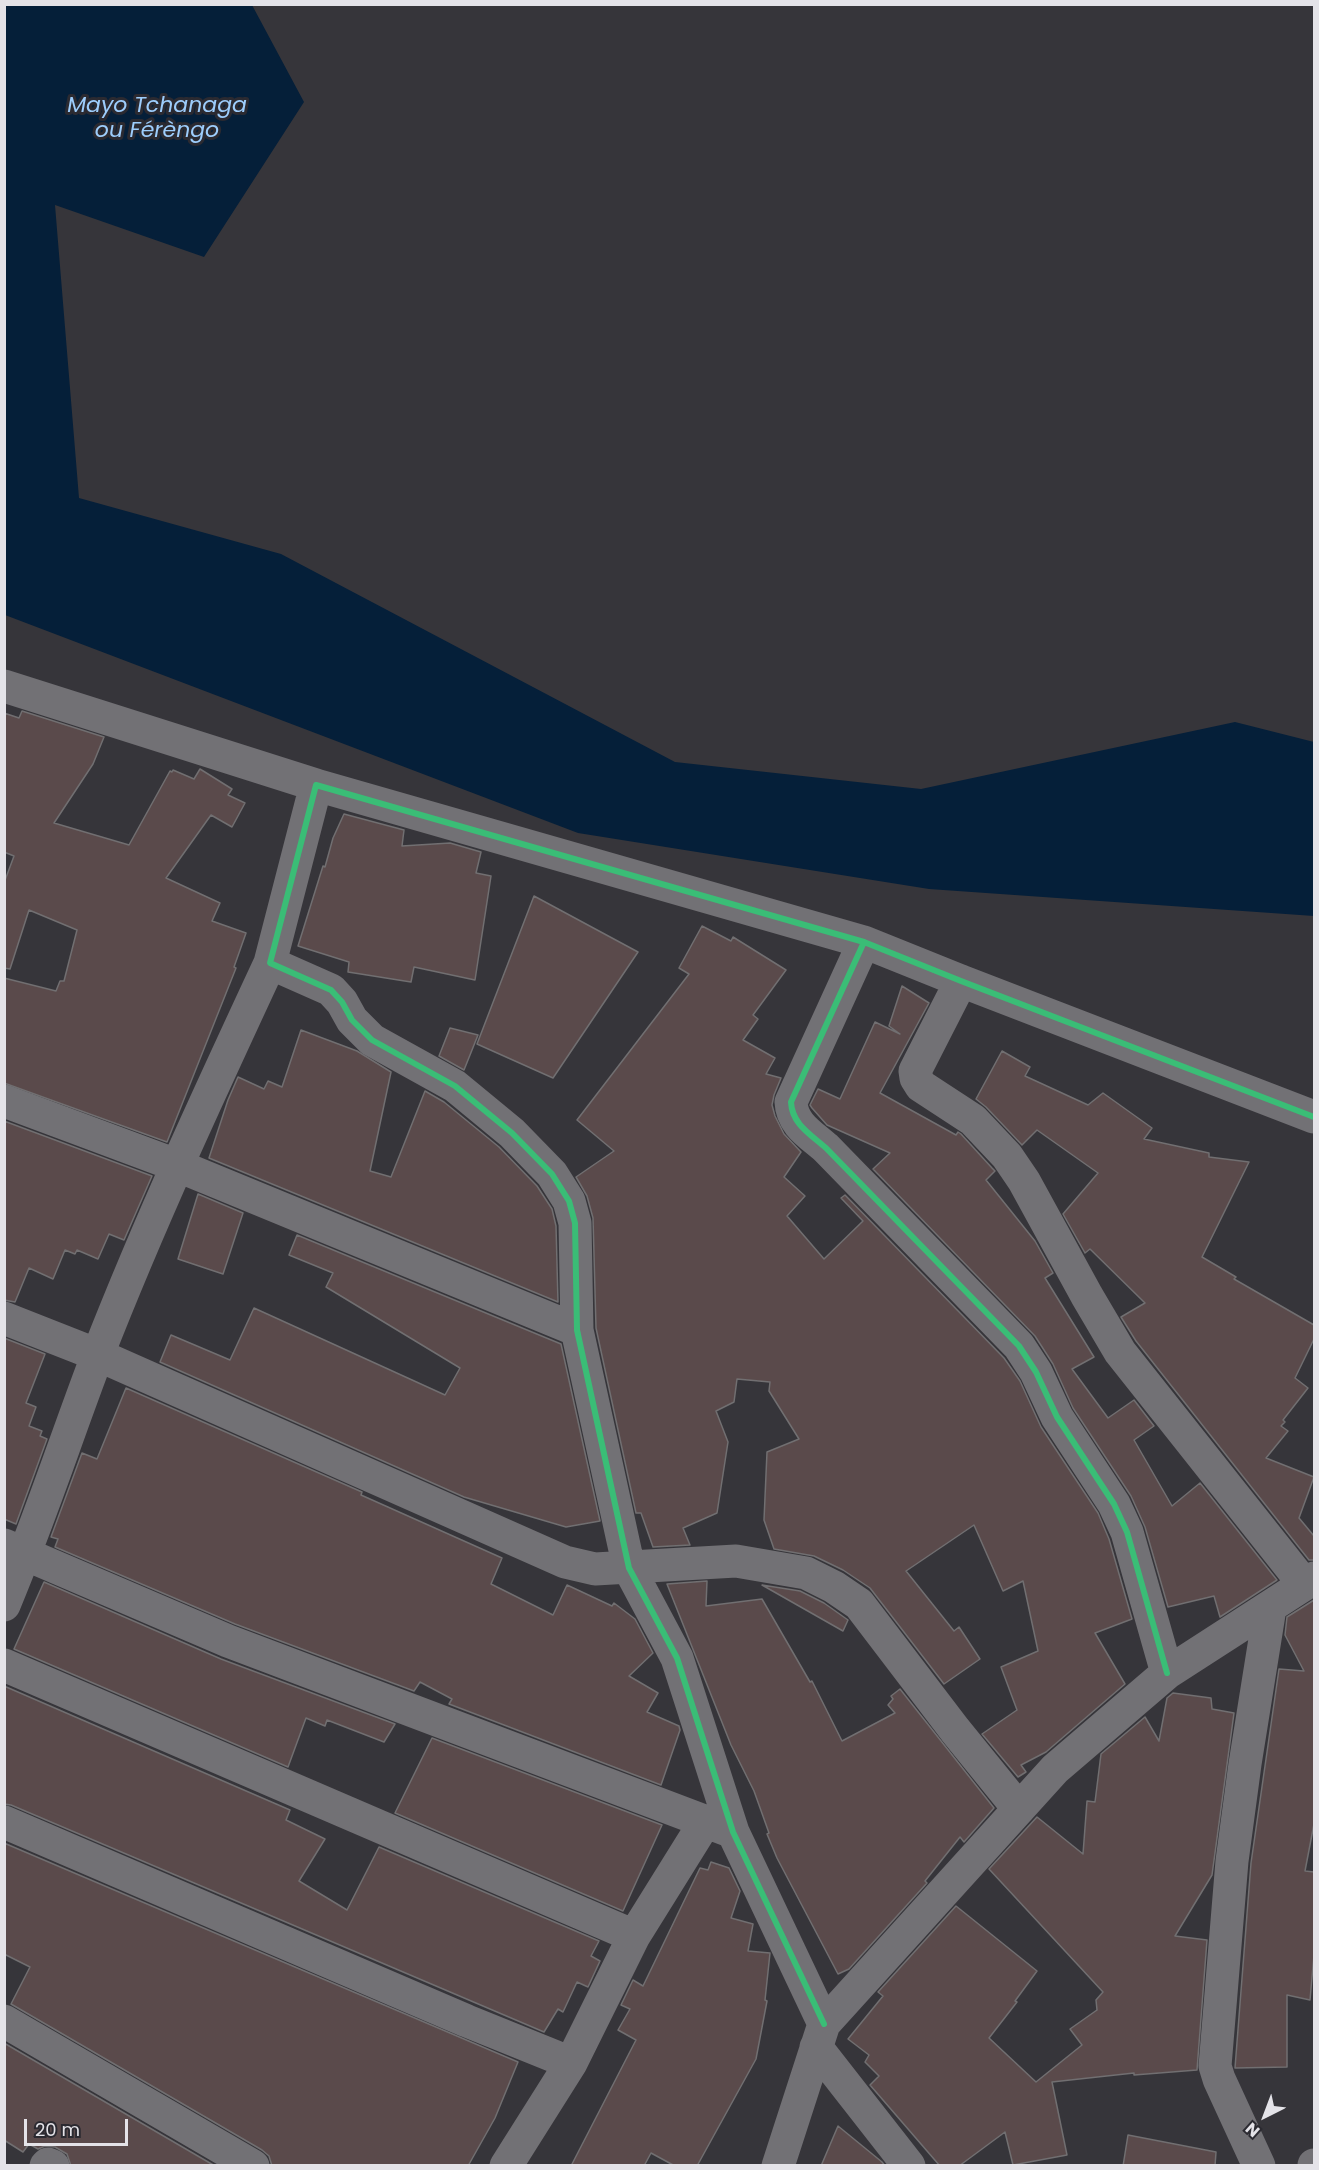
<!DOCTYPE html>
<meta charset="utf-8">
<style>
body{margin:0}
#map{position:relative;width:1319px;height:2170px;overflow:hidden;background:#36353a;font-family:Poppins,sans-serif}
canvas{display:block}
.frame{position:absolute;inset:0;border:6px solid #e4e3e8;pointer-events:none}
.north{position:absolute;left:1235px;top:2086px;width:60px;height:60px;-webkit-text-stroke:4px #2b2a31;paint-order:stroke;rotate:222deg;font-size:16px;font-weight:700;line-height:24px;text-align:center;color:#e4e3e8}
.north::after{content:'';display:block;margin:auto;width:21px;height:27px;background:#e4e3e8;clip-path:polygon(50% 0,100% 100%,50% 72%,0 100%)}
.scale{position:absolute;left:24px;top:2119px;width:104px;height:27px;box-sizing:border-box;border:3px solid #e4e3e8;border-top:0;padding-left:8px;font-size:18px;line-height:21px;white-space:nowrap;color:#e4e3e8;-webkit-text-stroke:4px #2b2a31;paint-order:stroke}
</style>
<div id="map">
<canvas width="1319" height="2170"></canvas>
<div class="frame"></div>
<div class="north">N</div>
<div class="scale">20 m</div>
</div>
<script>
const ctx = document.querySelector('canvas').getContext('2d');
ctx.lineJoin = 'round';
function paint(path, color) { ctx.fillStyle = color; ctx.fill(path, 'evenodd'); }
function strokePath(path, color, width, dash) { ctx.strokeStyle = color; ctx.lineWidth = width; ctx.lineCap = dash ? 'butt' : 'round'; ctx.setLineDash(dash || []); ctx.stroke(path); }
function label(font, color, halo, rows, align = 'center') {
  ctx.font = font + ' Poppins,sans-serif'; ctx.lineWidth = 6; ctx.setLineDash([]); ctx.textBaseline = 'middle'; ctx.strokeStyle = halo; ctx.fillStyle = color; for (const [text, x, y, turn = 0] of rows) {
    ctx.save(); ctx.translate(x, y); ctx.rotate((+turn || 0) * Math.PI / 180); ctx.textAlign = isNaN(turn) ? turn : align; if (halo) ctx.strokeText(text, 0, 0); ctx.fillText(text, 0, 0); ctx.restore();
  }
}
paint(new Path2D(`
 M4,5H252L304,102L204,257L55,205L79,498L281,554L675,762L921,789L1235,722L1314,742V916L929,889L578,833L5,615Z`), '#051f39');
const building = new Path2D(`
 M22,711L104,737L93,764L54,823L129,845L170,771L172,772L173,770L194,779L200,769L232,789L228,795L245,803L232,827L211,815L166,878L220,903L212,921L246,933L234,967L236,968L167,1142L4,1083V978L56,991L60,981H64L77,930L29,910L10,969L4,968V883L14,856L4,852V713L19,718Z
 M344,814L404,830L402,846L450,843L481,852L476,873L491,876L475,980L414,967L411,982L348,972L349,962L298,946L323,866L325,867L333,838Z
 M534,896L638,952L553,1078L477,1044Z
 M702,926L731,941L733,937L786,970L753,1015L758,1019L743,1040L775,1058L766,1074L781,1078L774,1095L772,1105L775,1116L784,1134L801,1152L784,1177L805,1196L787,1216L824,1259L863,1221L841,1198L845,1195L1004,1358L1020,1381L1041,1427L1098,1513L1109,1539L1132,1619L1095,1633L1125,1684L1046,1752L1021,1765L1026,1772L1018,1777L982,1734L1017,1710L1001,1667L1038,1651L1023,1581L1003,1591L974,1525L906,1571L954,1631L959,1627L980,1659L944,1684L870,1588L843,1570L814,1556L774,1549L764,1520L767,1452L799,1439L769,1391L770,1382L737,1379L734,1402L716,1411L728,1442L717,1513L683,1528L690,1545L653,1547L641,1513H636L596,1328L593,1218L587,1196L576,1177L614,1151L577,1120L689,974L679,968Z
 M902,986L929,1003L880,1093L956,1135L958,1132L961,1134L992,1168L995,1171L986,1180L1035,1241L1053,1273L1045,1278L1094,1357L1072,1369L1108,1418L1134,1400L1154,1426L1134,1440L1172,1506L1200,1483L1277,1580L1220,1617L1214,1596L1168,1607L1145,1527L1131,1496L1073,1408L1053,1364L1035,1336L873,1169L890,1153L827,1125L812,1108L810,1105L818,1089L840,1099L875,1022L900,1034L889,1026Z
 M450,1028L478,1035L464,1070L439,1056Z
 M301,1030L357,1051L391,1072L370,1171L391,1177L425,1091L444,1102L499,1147L537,1186L552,1209L556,1226L558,1302L209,1158L228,1100L238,1077L264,1089L268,1081L282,1087Z
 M1002,1051L1030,1067L1025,1076L1088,1105L1103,1093L1152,1128L1144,1139L1209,1153V1157L1249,1162L1202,1257L1236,1277L1234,1279L1314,1325V1339L1295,1378L1308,1388L1283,1420L1285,1422L1281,1426L1288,1431L1266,1458L1314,1477L1299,1518L1314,1536V1560H1309L1136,1341L1121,1317L1145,1303L1090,1249L1085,1253L1063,1214L1098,1173L1037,1130L1022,1145L986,1107L976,1099Z
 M4,1121L152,1176L124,1240L109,1234L98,1259L77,1250L75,1254L65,1250L53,1279L29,1268L15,1302L4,1300Z
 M198,1194L243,1213L223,1274L178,1259Z
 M297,1235L561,1344L600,1521L566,1527L464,1497L160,1362L171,1335L230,1360L254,1308L445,1395L460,1368L326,1287L333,1273L289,1255Z
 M4,1338L45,1354L26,1403L36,1407L29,1426L42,1431L40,1436L47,1439L16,1524L4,1519Z
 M126,1388L362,1492L361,1495L502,1558L491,1584L553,1615L567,1585L612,1606L614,1603L635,1619L653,1653L629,1676L658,1693L647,1712L679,1726L680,1730L661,1785L449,1704L452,1699L420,1682L414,1691L235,1624L55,1547L58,1539L51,1537L82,1453L97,1459Z
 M707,1581L706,1606L762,1599L810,1682L812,1681L842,1741L895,1713L888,1705L893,1699L891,1696L900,1689L994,1808L964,1842L960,1837L925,1881L927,1883L849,1969L838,1974L777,1858L767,1834L769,1833L754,1791L731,1745L667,1584Z
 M44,1582L221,1659L395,1724L384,1742L327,1720L325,1726L306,1718L288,1767L14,1649Z
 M762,1585L800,1591L824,1603L848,1620L843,1631Z
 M1314,1600V1824L1305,1871L1314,1872V1955L1310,2000L1287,1995V2067L1235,2068L1251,1863L1279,1669L1304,1671L1285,1635L1287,1617Z
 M4,1686L290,1810L286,1820L325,1839L299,1881L347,1910L379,1847L599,1941L591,1956L600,1961L588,1987L577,1982L563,2012L558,2009L544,2032L11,1805L4,1804Z
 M1173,1693L1211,1698L1212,1709L1234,1713L1212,1875L1175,1936L1207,1940L1197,2070L1134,2075V2073L1052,2082L1067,2155L1013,2165L1005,2132L959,2166H940L870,2085L879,2076L865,2062L869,2055L848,2039L883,1996L878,1992L956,1906L1037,1971L1015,2001L1017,2002L989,2038L1036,2082L1082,2045L1070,2029L1097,2010L1096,2000L1103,1992L989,1869L1037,1817L1083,1854L1087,1801L1095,1802L1101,1754L1145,1717L1159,1741L1167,1698Z
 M432,1738L662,1825L623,1911L395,1813Z
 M4,1843L518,2062L495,2118L468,2166H272L269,2156L262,2150L11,2004L30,1967L4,1954Z
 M711,1862L729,1868L740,1891L731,1918L753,1924L748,1951L770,1953L765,2000L767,2001L756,2059L697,2166H675L651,2153L644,2166H571L636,2040L618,2030L630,2009L621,2005L633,1980L643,1986L700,1868L708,1870Z
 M4,2043L215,2166H71L67,2154L55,2147L45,2146L38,2149L29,2144L23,2152L4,2140Z
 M838,2126L882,2162L885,2166H821Z
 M1128,2135L1216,2152L1215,2166H1123Z`);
paint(building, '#5a4a4b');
strokePath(building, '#716f71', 1.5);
strokePath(new Path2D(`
 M4,686L316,785
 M961,981L915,1071L916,1078L921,1086L973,1120L1007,1156L1024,1181L1087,1296L1120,1352L1304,1584
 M4,1101L176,1165L577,1330
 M4,1318L98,1355L565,1562L595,1569L736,1561L806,1573L834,1587L859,1604L955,1730L1019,1809
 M4,1545L228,1641L733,1832
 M4,1605C39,1522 66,1438 98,1354C150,1221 210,1092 270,963
 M4,1665L634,1936
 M1167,1673L1127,1532L1114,1504L1057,1417L1036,1372L1019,1346L826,1148C810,1134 792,1124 791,1102L864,942L961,981L1314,1117
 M4,1822L467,2021L571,2063
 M4,2021L253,2166
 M824,2024L733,1832L677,1658L629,1568L577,1330L575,1223L569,1201L552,1174L512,1133L455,1086L372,1040L352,1020L342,1002L331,990L270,963L316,785L864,942
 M816,2047L909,2166
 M46,2166L48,2164L53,2166
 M506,2166L571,2063L634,1936L705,1822
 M778,2166L824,2024L1055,1769L1167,1673L1314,1578
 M1259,2166L1219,2079L1215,2066L1232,1861L1245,1764L1270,1608
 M1314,2166V2165`), '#727175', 33);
strokePath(new Path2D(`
 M1167,1673L1127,1532L1114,1504L1057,1417L1036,1372L1019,1346L826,1148C810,1134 792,1124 791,1102L864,942L961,981L1314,1117
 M824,2024L733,1832L677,1658L629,1568L577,1330L575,1223L569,1201L552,1174L512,1133L455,1086L372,1040L352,1020L342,1002L331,990L270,963L316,785L864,942`), '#3abd76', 6);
label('italic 22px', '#9dcdfc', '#2b2a31', [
 ["Mayo Tchanaga",157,106],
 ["ou Férèngo",157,131]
]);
</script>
